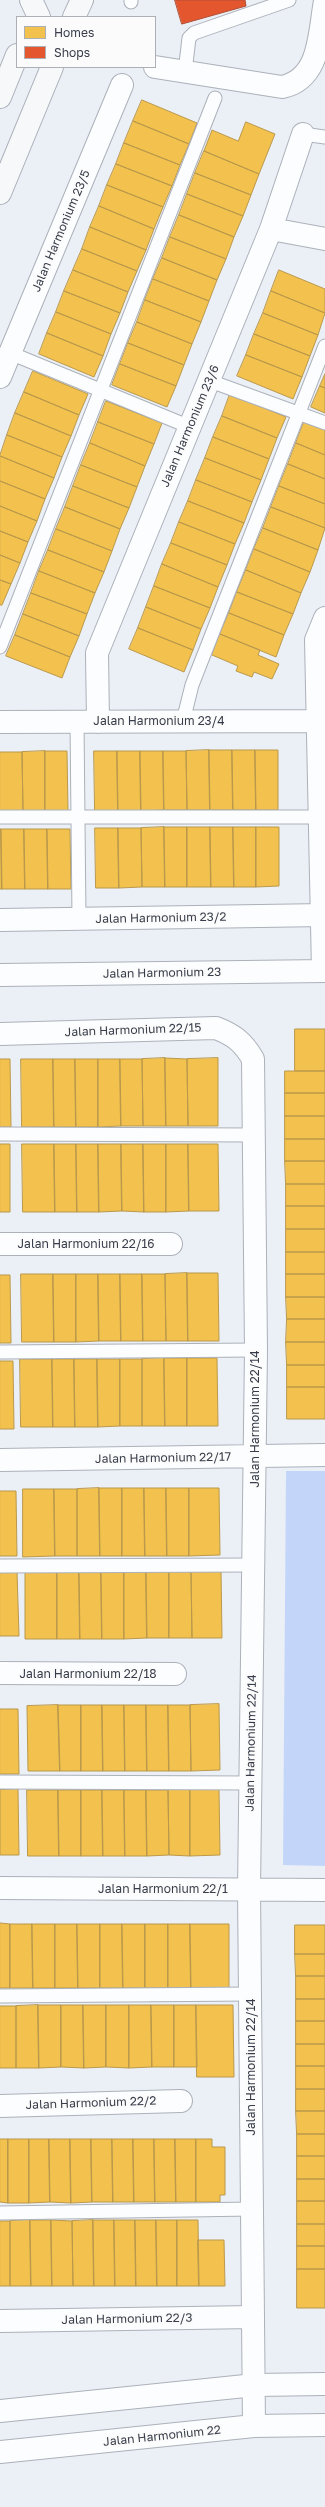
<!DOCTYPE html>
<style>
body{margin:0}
#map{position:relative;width:325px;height:2507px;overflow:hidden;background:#ebeff6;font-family:"Golos Text",sans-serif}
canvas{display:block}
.legend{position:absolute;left:16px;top:16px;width:140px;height:52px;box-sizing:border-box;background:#fbfbfb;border:1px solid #acafb4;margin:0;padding:5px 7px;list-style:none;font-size:12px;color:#363c49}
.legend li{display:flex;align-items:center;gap:8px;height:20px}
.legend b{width:20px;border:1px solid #acafb4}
</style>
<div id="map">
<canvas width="325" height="2507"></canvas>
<ul class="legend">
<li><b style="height:11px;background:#f2c14e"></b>Homes</li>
<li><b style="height:11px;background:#e4572e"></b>Shops</li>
</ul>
</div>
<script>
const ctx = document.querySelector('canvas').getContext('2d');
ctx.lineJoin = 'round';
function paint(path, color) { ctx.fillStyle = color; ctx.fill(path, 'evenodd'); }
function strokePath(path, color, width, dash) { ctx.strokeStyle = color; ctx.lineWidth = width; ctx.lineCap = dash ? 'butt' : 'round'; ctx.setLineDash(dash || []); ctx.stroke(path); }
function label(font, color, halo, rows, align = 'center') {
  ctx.font = font + ' "Golos Text",sans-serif'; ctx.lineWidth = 4; ctx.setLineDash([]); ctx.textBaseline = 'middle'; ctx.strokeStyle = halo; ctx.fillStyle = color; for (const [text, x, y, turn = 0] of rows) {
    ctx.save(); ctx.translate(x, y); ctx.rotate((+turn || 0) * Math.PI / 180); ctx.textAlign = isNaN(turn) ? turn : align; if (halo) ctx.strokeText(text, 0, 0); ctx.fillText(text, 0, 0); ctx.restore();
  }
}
paint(new Path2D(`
 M286,1471H325V1866L283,1865Z`), '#c3d6fa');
const homes = new Path2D(`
 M142,100L197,123L189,144L133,121Z
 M133,121L189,144L180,165L124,143Z
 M246,122L275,134L259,174L204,151L212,130L238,141Z
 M124,143L180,165L172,186L116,164Z
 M204,151L259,174L251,195L195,173Z
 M116,164L172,186L163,207L107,185Z
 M195,173L251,195L243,216L187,194Z
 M107,185L163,207L154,229L99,206Z
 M187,194L243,216L234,237L179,215Z
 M99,206L154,229L146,250L90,227Z
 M179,215L234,237L226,259L170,237Z
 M90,227L146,250L137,271L82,249Z
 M170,237L226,259L217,280L162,258Z
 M82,249L137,271L128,292L73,270Z
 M162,258L217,280L209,301L153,279Z
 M73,270L128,292L120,313L64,291Z
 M279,270L325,289V313L271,291Z
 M153,279L209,301L201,322L145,300Z
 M64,291L120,313L111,334L56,312Z
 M271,291L325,313L318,335L263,313Z
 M145,300L201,322L192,344L137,322Z
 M56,312L111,334L103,356L47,333Z
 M263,313L318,335L310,356L254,334Z
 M137,322L192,344L184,365L128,343Z
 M47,333L103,356L94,377L39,354Z
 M254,334L310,356L302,377L246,355Z
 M128,343L184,365L176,386L120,364Z
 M246,355L302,377L293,399L237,376Z
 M120,364L176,386L167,407L112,385Z
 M33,371L88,394L79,415L24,392Z
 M325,374V388L320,386Z
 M320,386L325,388V413L311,407Z
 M24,392L79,415L71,436L15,413Z
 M230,394L286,417L277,438L222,416Z
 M106,401L162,423L154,444L98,422Z
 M15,413L71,436L62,457L7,435Z
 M222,416L277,438L269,459L213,437Z
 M98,422L154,444L145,466L90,443Z
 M304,422L325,430V455L296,443Z
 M7,435L62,457L54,478L0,456Z
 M213,437L269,459L261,480L205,458Z
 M90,443L145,466L137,487L81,465Z
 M296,443L325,455V479L288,464Z
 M0,456L54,478L45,499L0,481Z
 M205,458L261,480L252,502L196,480Z
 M288,464L325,479V504L279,486Z
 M81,465L137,487L129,508L73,486Z
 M196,480L252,502L244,523L188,501Z
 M0,481L45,499L37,521L0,506Z
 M73,486L129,508L120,529L65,507Z
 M279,486L325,504V528L271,507Z
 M188,501L244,523L235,544L179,522Z
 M0,506L37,521L28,542L0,531Z
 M65,507L120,529L112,551L56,529Z
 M271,507L325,528L318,550L263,528Z
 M179,522L235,544L227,565L171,543Z
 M263,528L318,550L310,572L254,549Z
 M56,529L112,551L104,572L48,550Z
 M0,531L28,542L20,563L0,555Z
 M171,543L227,565L218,587L162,564Z
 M254,549L310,572L301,593L246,570Z
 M48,550L104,572L95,593L39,571Z
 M0,555L20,563L11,584L0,580Z
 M162,564L218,587L210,608L154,586Z
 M246,570L301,593L293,614L237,592Z
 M39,571L95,593L87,614L31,593Z
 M0,580L11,584L2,605H0Z
 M154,586L210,608L201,629L146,607Z
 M237,592L293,614L284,635L229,613Z
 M31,593L87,614L79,636L23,614Z
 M146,607L201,629L193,650L138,628Z
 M229,613L284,635L276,657L220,634Z
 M23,614L79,636L70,657L15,635Z
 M138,628L193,650L184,672L129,649Z
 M220,634L260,650L258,655L279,664L272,679L254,672L252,677L236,671L238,666L212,655Z
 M15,635L70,657L62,678L6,656Z
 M209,750H232L233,810H210Z
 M209,750L210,810H187L186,751Z
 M232,750H255L256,810H233Z
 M255,750H278V810H256Z
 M45,751H67L68,811H45Z
 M45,751V811H23L22,752Z
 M94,751H117L118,811H95Z
 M117,751H140L141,811H118Z
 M140,751H163L164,810L141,811Z
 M163,751H186L187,810H164Z
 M0,752H22L23,811H0Z
 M164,827L165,887H142L141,828Z
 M164,827H187V887H165Z
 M187,827H210L211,887H187Z
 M210,827H233L234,887H211Z
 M233,827H256V887H234Z
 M256,827H279V886L256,887Z
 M95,828H118L119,888H96Z
 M118,828H141L142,887L119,888Z
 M0,829H1L2,889H0Z
 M1,829H24L25,889H2Z
 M24,829H47L48,889H25Z
 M47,829H70L71,889H48Z
 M295,1029H325V1071H295Z
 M165,1058L187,1059L188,1126H166Z
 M165,1058L166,1126H143L142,1059Z
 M218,1058V1126H188L187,1059Z
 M0,1059H10L11,1127H0Z
 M21,1059H53L54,1127H22Z
 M53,1059H75L76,1127H54Z
 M75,1059H98V1127H76Z
 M98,1059H120L121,1126L98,1127Z
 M120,1059H142L143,1126H121Z
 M285,1071H325V1093H285Z
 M285,1093H325V1116H285Z
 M285,1116H325V1139H285Z
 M285,1139H325V1161H285Z
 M0,1144H10V1212H0Z
 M22,1144H54L55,1212H23Z
 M54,1144H76L77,1212H55Z
 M76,1144H98L99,1212H77Z
 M98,1144H121L122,1211L99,1212Z
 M121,1144H143L144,1212L122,1211Z
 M143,1144H166V1212H144Z
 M166,1144H188L189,1211L166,1212Z
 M188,1144H218L219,1211H189Z
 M285,1161H325V1184H286Z
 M286,1184H325V1206H286Z
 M286,1206H325V1229H286Z
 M286,1229H325V1252H286Z
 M286,1252H325V1274H286Z
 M187,1273L188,1341H166L165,1274Z
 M187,1273H218L219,1341H188Z
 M21,1274H53L54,1342H22Z
 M53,1274H76V1342H54Z
 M76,1274H98L99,1341L76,1342Z
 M98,1274H120L121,1341H99Z
 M120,1274H142L143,1341H121Z
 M142,1274H165L166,1341H143Z
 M286,1274H325V1297H286Z
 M0,1275H10L11,1343H0Z
 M286,1297H325V1319H287Z
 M287,1319H325V1342H286Z
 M286,1342H325V1365H287Z
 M164,1358L165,1426H142V1359Z
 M164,1358H187V1426H165Z
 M187,1358H217L218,1426H187Z
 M20,1359H52L53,1427H21Z
 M52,1359H74L75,1427H53Z
 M74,1359H97L98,1427H75Z
 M97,1359H120V1426L98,1427Z
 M120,1359H142V1426H120Z
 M0,1361H13L14,1429H0Z
 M287,1365H325V1387H287Z
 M287,1387H325V1419H287Z
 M99,1488L100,1556H77V1489Z
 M99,1488H122V1556H100Z
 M122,1488H144L145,1556H122Z
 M144,1488H166L167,1556H145Z
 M166,1488H189V1556H167Z
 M189,1488H219L220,1555L189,1556Z
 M23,1489H54L55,1556L23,1557Z
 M54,1489H77V1556H55Z
 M0,1491H16L17,1556H0Z
 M221,1570L222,1638H192L191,1571Z
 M0,1571H17L19,1636H0Z
 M57,1571H79L80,1639H57Z
 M57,1571V1639H25V1572Z
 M79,1571H101L102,1639H80Z
 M101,1571H124V1639H102Z
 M124,1571H146L147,1638L124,1639Z
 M146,1571H169V1638H147Z
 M169,1571H191L192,1638H169Z
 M219,1704L220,1770L191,1771L190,1705Z
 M58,1705H81V1771H60Z
 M58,1705L60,1771H28L27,1706Z
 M81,1705H102L103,1771H81Z
 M102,1705H124L125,1771H103Z
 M124,1705H146L147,1771H125Z
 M146,1705H168L169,1771H147Z
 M168,1705H190L191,1771H169Z
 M0,1709H18L19,1774H0Z
 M18,1789L19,1855H0V1790Z
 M190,1789V1856L169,1855L168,1790Z
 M190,1789H219L220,1855L190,1856Z
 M27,1790H58L59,1856H28Z
 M58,1790H81V1856H59Z
 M81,1790H102L103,1856H81Z
 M102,1790H124L125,1856H103Z
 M124,1790H146L147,1856H125Z
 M146,1790H168L169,1855L147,1856Z
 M0,1923L10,1924V1988H0Z
 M10,1924H32L33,1988H10Z
 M32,1924H55V1988H33Z
 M55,1924H77L78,1988H55Z
 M77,1924H100V1988H78Z
 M100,1924H122L123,1988H100Z
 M122,1924H145V1988H123Z
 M145,1924H168V1988H145Z
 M168,1924H190L191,1988H168Z
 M190,1924H229V1988H191Z
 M295,1925H325V1954H295Z
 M295,1954H325V1976H296Z
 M296,1976H325V1999H296Z
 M296,1999H325V2021H296Z
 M38,2005L39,2068H16V2006Z
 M38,2005H61V2067L39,2068Z
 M61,2005H83L84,2068L61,2067Z
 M83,2005H106V2067L84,2068Z
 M106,2005H129V2068L106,2067Z
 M129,2005H151L152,2067L129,2068Z
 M151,2005H174V2067H152Z
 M174,2005H196L197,2067H174Z
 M196,2005H233L234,2077H197Z
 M0,2006H16V2068H0Z
 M296,2021H325V2044H296Z
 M296,2044H325V2066H296Z
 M296,2066H325V2089H296Z
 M296,2089H325V2111H296Z
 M296,2111H325V2134H297Z
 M297,2134H325V2156H297Z
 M0,2139H8V2203L0,2202Z
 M8,2139H29V2203H8Z
 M29,2139H49L50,2202L29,2203Z
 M49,2139H70L71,2203L50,2202Z
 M70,2139H91L92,2202L71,2203Z
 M91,2139H112L113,2202H92Z
 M112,2139H133L134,2202H113Z
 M133,2139H154L155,2202H134Z
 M154,2139H175L176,2202H155Z
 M175,2139H196V2202H176Z
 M196,2139H212V2147H225V2195H220V2202H196Z
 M297,2156H325V2179H297Z
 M297,2179H325V2201H297Z
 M297,2201H325V2224H297Z
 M30,2220L31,2286H10V2221Z
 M30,2220H51L52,2286H31Z
 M51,2220L72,2221L73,2286H52Z
 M93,2220L94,2286H73L72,2221Z
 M93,2220H114L115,2286H94Z
 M114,2220H135L136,2286H115Z
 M135,2220H156L157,2286H136Z
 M156,2220H177V2286H157Z
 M177,2220H198L199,2286H177Z
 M0,2221H10V2286H0Z
 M297,2224H325V2246H297Z
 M198,2240H224L225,2286H199Z
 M297,2246H325V2269H297Z
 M297,2269H325V2308H297Z`);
paint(homes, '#f2c14e');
strokePath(homes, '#ba994c', 1);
const shops = new Path2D(`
 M175,0H245L246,6L182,24Z`);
paint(shops, '#e4572e');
strokePath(shops, '#b04f36', 1);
const service = new Path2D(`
 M131,0V2
 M185,72L189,38L194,33L289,0
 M303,134L325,137
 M10,353L190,427
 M210,381L325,423
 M0,647L215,98
 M183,721L192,685L325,346
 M77,722L79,919
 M0,817H325
 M0,1134L253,1135
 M0,1352L256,1350
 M0,1566L255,1565
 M0,1782L250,1783
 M0,1996L250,1994
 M0,2213L252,2209`);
const minor = new Path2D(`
 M155,67L282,87C321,79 319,33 325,1
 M271,229L325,239
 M0,377L122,85
 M0,722L325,721
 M98,722L97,653L271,229L303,134
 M0,920L325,915
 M323,971L316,640L325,618
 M0,975L325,971
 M0,1034L216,1028C234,1035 243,1042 253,1059L256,1350L249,1889L254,2426
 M0,1244H171
 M0,1460L325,1455
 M0,1673L175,1674
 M0,1888L325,1890
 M0,2106L181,2101
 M0,2321L253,2317`);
const tertiary = new Path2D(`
 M0,2411L255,2385L325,2384
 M0,2452L254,2426L325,2425`);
const secondary = new Path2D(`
 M31,0L39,17
 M74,17L82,0
 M0,97L17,55
 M0,193L52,67`);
strokePath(service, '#acb1ba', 15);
strokePath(minor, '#acb1ba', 24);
strokePath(tertiary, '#acb1ba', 24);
strokePath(secondary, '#acb1ba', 24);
strokePath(service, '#fcfdfe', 13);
strokePath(minor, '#fcfdfe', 22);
strokePath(tertiary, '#fcfdfe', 22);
strokePath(secondary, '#f7f8fa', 22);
label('12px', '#363c49', '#fbfbfb', [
 ["Jalan Harmonium 23/5",61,231,-67],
 ["Jalan Harmonium 23/6",190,426,-67],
 ["Jalan Harmonium 23/4",159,721],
 ["Jalan Harmonium 23/2",161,918,-1],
 ["Jalan Harmonium 23",162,973,-1],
 ["Jalan Harmonium 22/15",133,1030,-2],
 ["Jalan Harmonium 22/16",86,1244],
 ["Jalan Harmonium 22/14",255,1419,-90],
 ["Jalan Harmonium 22/17",163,1458,-1],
 ["Jalan Harmonium 22/18",88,1674],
 ["Jalan Harmonium 22/14",251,1743,-89],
 ["Jalan Harmonium 22/1",163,1889],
 ["Jalan Harmonium 22/14",251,2067,-90],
 ["Jalan Harmonium 22/2",91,2103,-2],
 ["Jalan Harmonium 22/3",127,2319,-1],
 ["Jalan Harmonium 22",162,2436,-6]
]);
</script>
